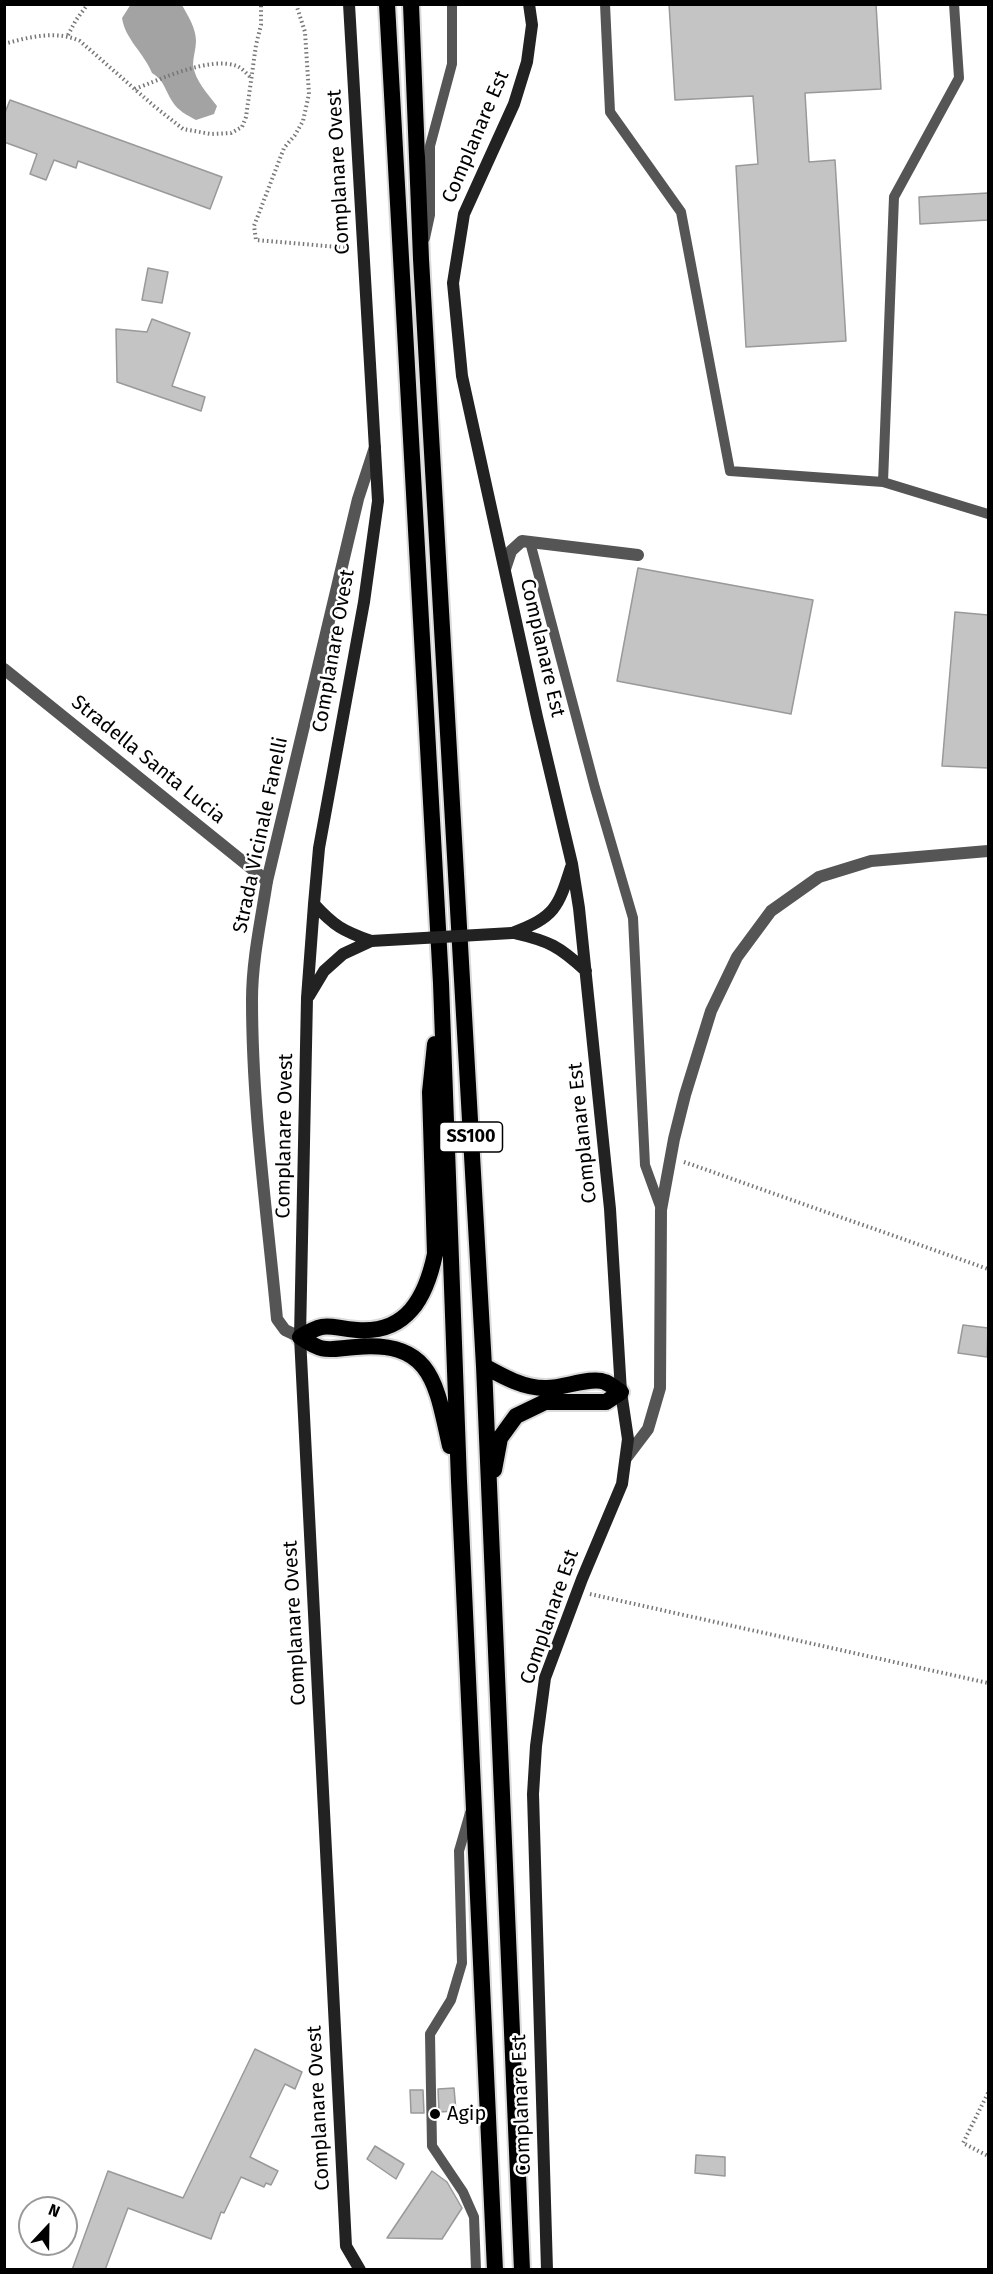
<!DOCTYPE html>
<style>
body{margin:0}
#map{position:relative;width:993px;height:2274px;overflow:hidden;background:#fff;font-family:"Fira Sans",sans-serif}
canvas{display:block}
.frame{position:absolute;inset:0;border:6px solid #000;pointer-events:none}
.north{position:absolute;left:18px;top:2196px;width:60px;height:60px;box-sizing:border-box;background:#fff;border:2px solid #999;border-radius:50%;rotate:22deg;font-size:16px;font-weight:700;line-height:24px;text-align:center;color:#000}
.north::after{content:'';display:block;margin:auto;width:21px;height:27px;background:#000;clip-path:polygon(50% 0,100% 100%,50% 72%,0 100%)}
</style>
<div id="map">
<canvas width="993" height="2274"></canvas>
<div class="frame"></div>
<div class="north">N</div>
</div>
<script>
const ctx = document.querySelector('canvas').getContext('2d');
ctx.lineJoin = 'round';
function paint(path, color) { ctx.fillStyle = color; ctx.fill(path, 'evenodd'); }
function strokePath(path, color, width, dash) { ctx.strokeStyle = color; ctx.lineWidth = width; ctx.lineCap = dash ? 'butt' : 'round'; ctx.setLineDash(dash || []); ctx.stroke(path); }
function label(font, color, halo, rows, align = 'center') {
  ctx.font = font + ' "Fira Sans",sans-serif'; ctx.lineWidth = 5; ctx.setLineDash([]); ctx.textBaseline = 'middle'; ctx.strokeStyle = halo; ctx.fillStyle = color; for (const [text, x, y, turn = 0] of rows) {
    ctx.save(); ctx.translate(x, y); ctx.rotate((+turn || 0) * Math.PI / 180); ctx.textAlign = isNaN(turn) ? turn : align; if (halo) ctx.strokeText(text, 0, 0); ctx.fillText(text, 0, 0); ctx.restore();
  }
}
paint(new Path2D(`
 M131,4L182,5C188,16 196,28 196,41C196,49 193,57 193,65C195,81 208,94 217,106L214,114L196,120C187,115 178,111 172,101C165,90 164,80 152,73C144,53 125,39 122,18Z`), '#a3a3a3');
const building = new Path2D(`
 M669,4H876L881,89L805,93L809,162L835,160L846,341L746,347L736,166L758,164L753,96L675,100Z
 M10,100L222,177L210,209L78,161L76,168L54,160L46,180L30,174L37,154L4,142V115Z
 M988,193V220L920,224L919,197Z
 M148,268L168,272L162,303L142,300Z
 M152,319L190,333L172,386L205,397L201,411L117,382L116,329L147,332Z
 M638,568L813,600L791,714L617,681Z
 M955,612L988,615V768L942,766Z
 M963,1325L988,1328L987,1357L958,1353Z
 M255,2049L302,2072L295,2089L285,2084L250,2157L278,2171L271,2185L266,2183L264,2187L241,2177L224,2213L221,2212L211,2239L128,2208L105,2270H72L108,2171L183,2198Z
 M454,2088L456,2111L439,2112L438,2089Z
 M410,2090H423L424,2113H411Z
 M375,2146L404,2164L396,2179L367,2159Z
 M696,2155L725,2157V2176L695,2173Z
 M432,2171L447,2182L462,2208L442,2239L387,2238Z`);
paint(building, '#c4c4c4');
strokePath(building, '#999', 1.5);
const trunk = new Path2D(`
 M387,4L441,983L459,1481L495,2270
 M411,4L421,259L484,1366L522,2270
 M435,1044L430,1092L435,1254C426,1297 407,1334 357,1330C328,1328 328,1320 300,1337C325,1354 328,1349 356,1347C433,1340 436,1385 450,1446
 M484,1366C502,1376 523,1388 545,1388C562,1389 591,1376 605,1382C610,1384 616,1389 621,1392L606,1402H545L516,1416L500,1438L494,1470`);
strokePath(trunk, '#dbdbdb', 20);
strokePath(new Path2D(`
 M296,4L305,32L309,94L303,121L295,135L284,148L254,226L256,240L350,248
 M68,35L76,20L88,4
 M4,44C29,37 56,30 80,41L154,106L183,129L211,134L231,133L242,127L246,117L256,45L261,25V4
 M135,89C161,79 210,56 237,66C242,68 247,74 251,78
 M684,1162L988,1269
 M590,1594L988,1683
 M988,2093L963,2143L988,2156`), '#777', 4, [1.5, 3]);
strokePath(new Path2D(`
 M605,4L610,112L681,212L730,471L883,482L988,514
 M425,238L430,215V146L452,64V4
 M883,482L894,197L959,78L954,4
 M530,542L595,788L633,918L645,1165L661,1209
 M470,1813L459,1851L462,1963L451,2000L430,2034L432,2146L463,2192L474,2217L476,2270`), '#555', 10);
strokePath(new Path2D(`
 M505,569L511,551L522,541L638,555
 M4,669L267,881
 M626,1458L648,1429L660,1388L661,1210L674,1139L685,1095L711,1011L737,957L771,911L819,877L871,861L988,851`), '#555', 12);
strokePath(new Path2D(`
 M300,1337L285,1330L277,1319C267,1213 252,1106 252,1000C252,960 261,920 267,881L358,499L375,447`), '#555', 12);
strokePath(new Path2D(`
 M349,4L378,501L364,602L319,848L314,904L307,998L300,1337L346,2246L360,2270
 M529,4L532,25L527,62L514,104L464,214L453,283L462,376L537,717L572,864L579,908L610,1209L621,1392L628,1439L622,1484L582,1579L545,1678L536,1746L533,1794L547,2270
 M314,904C334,926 343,931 371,941
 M512,933C555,917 558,908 571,867
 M514,933C549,941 559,946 586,971
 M309,996L324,971L343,954L371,941`), '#222', 12);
strokePath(trunk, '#000', 16);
strokePath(new Path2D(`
 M371,941L512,933`), '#222', 12);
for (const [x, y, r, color] of [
 [435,2114,6,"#000"]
]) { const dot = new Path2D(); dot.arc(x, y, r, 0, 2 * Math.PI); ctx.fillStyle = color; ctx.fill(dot); strokePath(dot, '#fff', 2); }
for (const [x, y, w] of [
 [471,1137,63]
]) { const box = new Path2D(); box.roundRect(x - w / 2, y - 15, w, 30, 4.5); ctx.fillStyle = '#fff'; ctx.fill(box); strokePath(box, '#000', 1.5); }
label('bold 18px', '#000', null, [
 ["SS100",471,1137]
]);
label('20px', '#000', '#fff', [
 ["Complanare Est",476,137,-67],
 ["Complanare Ovest",339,172,-93],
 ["Complanare Est",542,648,77],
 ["Complanare Ovest",334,651,-80],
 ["Stradella Santa Lucia",148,760,39],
 ["Strada Vicinale Fanelli",261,835,-78],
 ["Complanare Est",583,1133,-96],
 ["Complanare Ovest",285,1136,-89],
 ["Complanare Est",550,1617,-71],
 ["Complanare Ovest",295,1623,-93],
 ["Complanare Est",522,2105,-92],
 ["Complanare Ovest",319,2108,-93]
]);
label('20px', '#000', '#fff', [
 ["Agip",447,2114]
], 'left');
</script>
